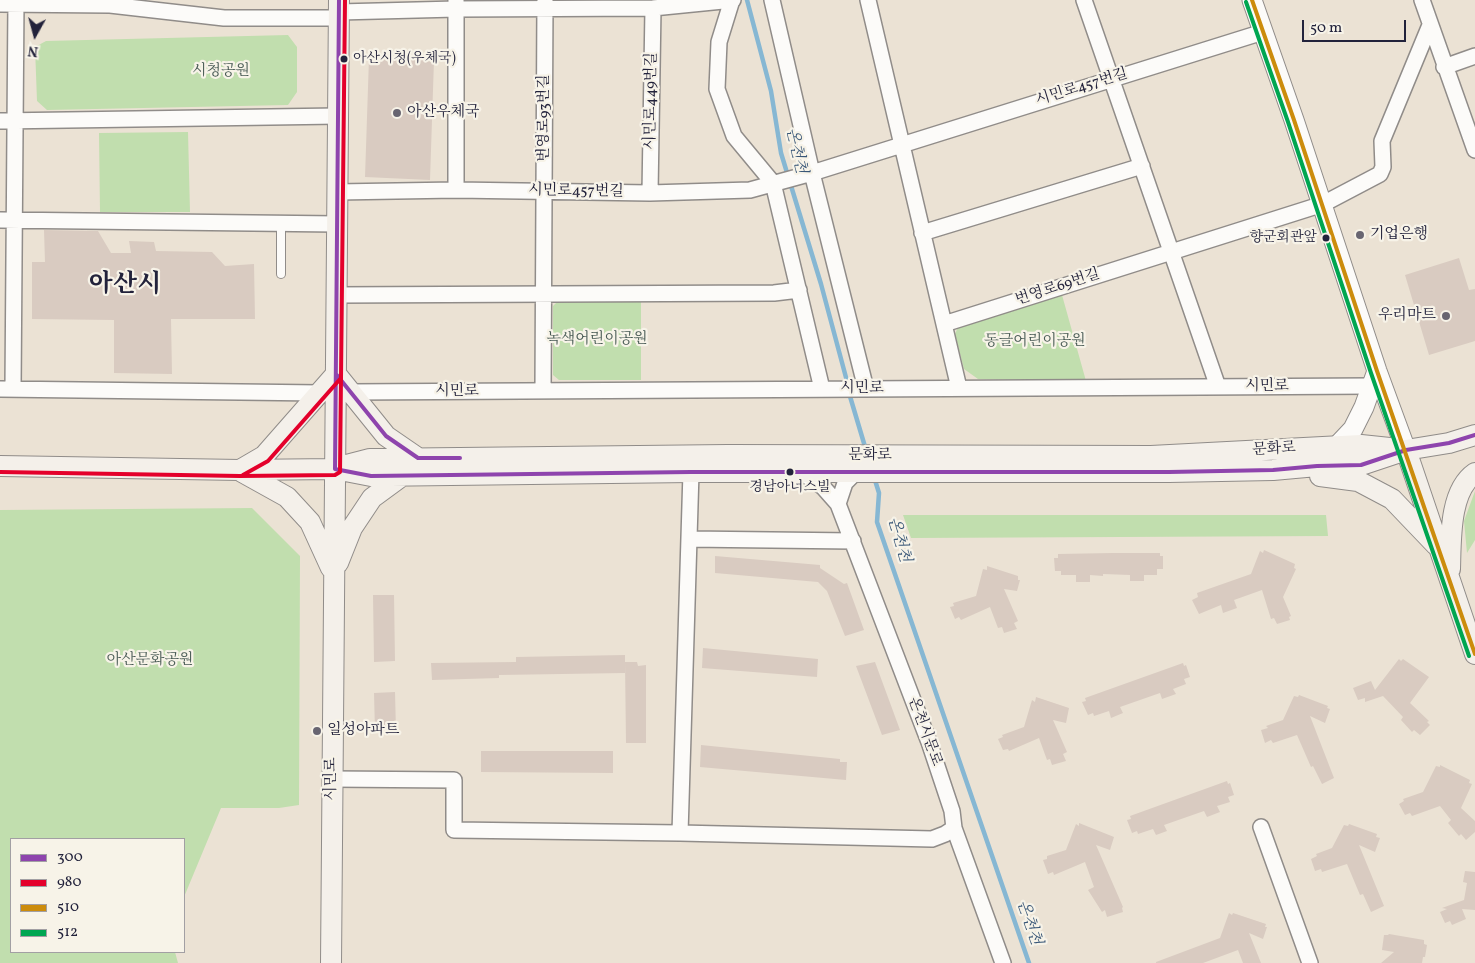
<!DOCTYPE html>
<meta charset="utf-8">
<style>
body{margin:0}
#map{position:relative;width:1475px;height:963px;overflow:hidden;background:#ebe2d4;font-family:Vollkorn,serif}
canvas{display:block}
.legend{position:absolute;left:10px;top:838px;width:175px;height:115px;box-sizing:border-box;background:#f7f3e8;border:1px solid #a29fa3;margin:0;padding:6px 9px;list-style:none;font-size:15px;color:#22223b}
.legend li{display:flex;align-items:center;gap:10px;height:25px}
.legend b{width:25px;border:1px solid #a29fa3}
.north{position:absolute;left:10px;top:10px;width:50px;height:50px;-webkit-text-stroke:4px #f7f3e8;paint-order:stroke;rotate:187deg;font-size:14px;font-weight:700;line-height:20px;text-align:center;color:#22223b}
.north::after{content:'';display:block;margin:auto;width:18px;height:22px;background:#22223b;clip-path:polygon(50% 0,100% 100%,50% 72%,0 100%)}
.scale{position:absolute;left:1302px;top:20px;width:104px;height:22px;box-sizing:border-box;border:2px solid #22223b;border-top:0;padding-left:6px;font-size:15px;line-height:18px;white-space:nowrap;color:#22223b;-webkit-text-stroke:4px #f7f3e8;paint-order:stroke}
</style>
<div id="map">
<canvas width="1475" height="963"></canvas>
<ul class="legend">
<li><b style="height:6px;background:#8e44ad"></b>300</li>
<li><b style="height:6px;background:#e4002b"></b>980</li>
<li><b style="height:6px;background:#cc8c0c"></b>510</li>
<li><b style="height:6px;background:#00a651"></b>512</li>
</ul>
<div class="north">N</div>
<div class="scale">50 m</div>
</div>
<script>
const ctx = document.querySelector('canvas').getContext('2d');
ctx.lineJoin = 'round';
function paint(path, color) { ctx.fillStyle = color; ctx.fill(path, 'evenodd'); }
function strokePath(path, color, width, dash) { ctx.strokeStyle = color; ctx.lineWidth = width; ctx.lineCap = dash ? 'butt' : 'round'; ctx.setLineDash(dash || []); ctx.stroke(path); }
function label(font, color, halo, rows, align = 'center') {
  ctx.font = font + ' Vollkorn,"Noto Serif KR",serif'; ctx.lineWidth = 4.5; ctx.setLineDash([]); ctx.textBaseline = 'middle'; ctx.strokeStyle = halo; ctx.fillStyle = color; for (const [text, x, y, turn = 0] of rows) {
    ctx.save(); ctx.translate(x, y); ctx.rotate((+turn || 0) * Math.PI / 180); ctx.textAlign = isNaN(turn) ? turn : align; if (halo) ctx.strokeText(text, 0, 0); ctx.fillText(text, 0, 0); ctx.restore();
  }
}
paint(new Path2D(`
 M288,35L297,47V92L288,105L47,110L37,101L35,47L46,41Z
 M188,132L190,212H100L99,133Z
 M1062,295L1086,381L978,379L964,369L955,334L959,325Z
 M558,301H641V380H559L553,375V306Z
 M1475,491V540L1467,553L1464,521Z
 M252,508L300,556L299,805L279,808H221L184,897V839H11V952H175L178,963H0V510Z
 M903,515H1326L1328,536L911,538Z`), '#c1deae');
strokePath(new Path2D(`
 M747,0L771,91L781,153L821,284L848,385
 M849,393L866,450
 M874,477L879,493L877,522L1029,963`), '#86b7d3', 4.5);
paint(new Path2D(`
 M369,58L434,60L430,180L365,177Z
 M44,230L98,231L111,253H131L129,241L154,242L156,251L212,252L225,266L254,264L255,319H171L172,374L114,373V320L32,319V262H45Z
 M1459,258L1469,290L1475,289V341L1429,355L1405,275Z
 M1264,550L1295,564L1294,568L1296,569L1283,597L1291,616L1289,617L1290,620L1277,624L1274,618L1271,619L1262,590L1234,600L1237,608L1223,613L1221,605L1199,614L1192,600L1198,597L1197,593L1251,574L1260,551L1263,553Z
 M1112,553H1160V556H1163V569H1157V575H1144V581H1130V575L1103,574V576L1090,575V582H1076V575H1061V571H1055L1054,558H1058V554Z
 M715,556L820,565V568L844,584L847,583L864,630L845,636L827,591L818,582L715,573Z
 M987,566L1018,576V580H1020L1017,591L1004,589L1018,621L1014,623L1017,629L1004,633L1002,627L998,628L990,607L961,620L959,617L955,619L950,607L954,606L953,603L976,596L983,569L987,570Z
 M373,595H394L395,661L374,662Z
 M703,648L818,659L817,677L702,668Z
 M625,655V673L499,675V678L432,680L431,663L516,662V657Z
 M1399,659L1401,661L1403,659L1429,677L1410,703L1429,721L1427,722L1430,725L1420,735L1414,730L1412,732L1401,720L1403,717L1383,696L1365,702V698L1358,700L1353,688L1371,681L1375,690Z
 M625,662H637L638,666L646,665V743H626Z
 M875,662L900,730L882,735L856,666Z
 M1183,663L1184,666L1186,665L1190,677L1184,679L1186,684L1173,689L1176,694L1162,699L1160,693L1120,707L1123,713L1111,718L1109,711L1094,716L1093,713L1088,715L1082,702L1086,701L1085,698Z
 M395,692L396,731H375L374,693Z
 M1299,695L1328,706L1327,708L1330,709L1325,723L1310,716L1334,778L1322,784L1313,766L1311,767L1297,735L1273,743L1271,740L1265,743L1261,730L1268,728L1266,726L1283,720L1294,696L1298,697Z
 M1036,697L1069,708L1066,723L1053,720L1067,752L1063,754L1066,761L1052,765L1050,759L1047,760L1039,738L1009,751L1008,749L1003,750L998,739L1003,737L1002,735L1024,727L1032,700L1035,702Z
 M701,745L840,759V762H847L846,780L700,767Z
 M481,751H613V773L481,772Z
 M1440,765L1470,780L1469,783L1472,784L1461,808L1475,821V832L1466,840L1461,834L1459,836L1448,823L1451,820L1440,806L1412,816L1410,813L1405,815L1399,804L1404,801L1403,799L1423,792L1436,766L1440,767Z
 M1227,781L1228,784L1230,783L1234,795L1228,797L1230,802L1217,806L1220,812L1207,817L1204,811L1164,825L1167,831L1156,835L1153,829L1138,834L1137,831L1132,833L1127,820L1131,819L1130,816Z
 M1079,823L1114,837L1110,850L1096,845L1123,907L1122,908L1123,912L1107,917L1105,910L1102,912L1088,890L1094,887L1085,862L1054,875L1053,872L1048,874L1043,860L1047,859V856L1066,850L1076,824L1079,826Z
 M1349,824L1377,834L1376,837L1380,838L1375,852L1359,845L1384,906L1371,912L1363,894L1360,895L1347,864L1322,872L1321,869L1315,871L1311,859L1317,856L1316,854L1332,848L1344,825L1348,826Z
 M1465,871L1475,872V910L1462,909L1466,919L1452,925L1450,921L1445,923L1440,912L1447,909L1442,908L1464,900L1467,883L1463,882Z
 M1229,913L1232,915L1233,913L1266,924L1265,927H1267L1263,939L1249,933L1261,963H1243L1238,950L1203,963H1156V962L1220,938Z
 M1389,934L1424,940V944L1427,945L1425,957H1423L1422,963H1381L1394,952L1382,950L1384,935H1388Z`), '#d9cbc1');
const service = new Path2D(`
 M281,274V223`);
const minor = new Path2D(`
 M456,0V190
 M732,0L719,42L717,89L734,136L773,183L822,389
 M772,0L812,173L866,389
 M868,0L959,388
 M1084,0L1218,387
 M1422,0L1475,150
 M0,4L110,5L224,18H339
 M339,12L456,9L653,8L733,0
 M1444,67L1475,56
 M0,121L338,116
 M337,192L456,190L650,193L750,190L812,173L1263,32
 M650,193L653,8
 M0,220L337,224
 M922,233L1142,166
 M336,295L774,293L799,290
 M944,324L1323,204L1380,174L1383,167L1382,141L1430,25
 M0,389L320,393
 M13,389L16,0
 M543,391L545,0
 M352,392L1372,386
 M801,472L823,487L838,504L929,742L952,811L954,828L1003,963
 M838,504L845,483L856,472
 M689,539L853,541
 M332,779L454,780V830L680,833L932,839L945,834L954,828
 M1261,827L1310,963
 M680,833L691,472`);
const tertiary = new Path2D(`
 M1252,0L1294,120L1377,371L1406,450
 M1336,447L1353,429L1364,407L1377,371`);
const secondary = new Path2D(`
 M1406,450L1475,654
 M0,466L240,470L335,469L371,476L691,472H1169L1273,470L1317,466L1361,465L1406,450L1449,443L1475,435
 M339,467L370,459L728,455L1151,456L1361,445L1399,449
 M240,470L264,456L336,374L386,436L418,458
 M242,472L287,497L310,522L331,568
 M1320,476L1358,481L1392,499L1436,545
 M338,563L352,528L372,498L402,476
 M1450,569C1451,540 1449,491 1475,473
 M331,963L339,0`);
strokePath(service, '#908c89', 10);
strokePath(minor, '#908c89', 18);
strokePath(tertiary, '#908c89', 21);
strokePath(secondary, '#908c89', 22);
strokePath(service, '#fcfbf9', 8);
strokePath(minor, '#fcfbf9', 15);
strokePath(tertiary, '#fcfbf9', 19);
strokePath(secondary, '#f4f0ea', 20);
strokePath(new Path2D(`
 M339,0L335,469L371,476L691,472H1169L1273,470L1317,466L1361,465L1406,450L1449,443L1475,435
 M336,374L386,436L418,458H460`), '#8e44ad', 4);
strokePath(new Path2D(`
 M0,472L240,476L335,475L340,472L345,0
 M243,475L268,461L341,378`), '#e4002b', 4);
strokePath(new Path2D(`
 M1252,0L1294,120L1377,371L1475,654`), '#cc8c0c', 4);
strokePath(new Path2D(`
 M1246,2L1288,122L1371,373L1469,656`), '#00a651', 4);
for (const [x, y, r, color] of [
 [344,59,4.5,"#22223b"],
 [397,113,5,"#686571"],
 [1360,235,5,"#686571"],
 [1326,238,4.5,"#22223b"],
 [1446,316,5,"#686571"],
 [790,472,4.5,"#22223b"],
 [317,731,5,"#686571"]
]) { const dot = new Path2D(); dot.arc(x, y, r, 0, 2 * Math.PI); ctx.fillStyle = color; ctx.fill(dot); strokePath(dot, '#f7f3e8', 2); }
label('14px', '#22223b', '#f7f3e8', [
 ["아산시청(우체국)",353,59],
 ["향군회관앞",1317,238,"right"],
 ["경남아너스빌",790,488,"center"]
], 'left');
label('15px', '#485a54', '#f7f3e8', [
 ["시청공원",221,72],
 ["녹색어린이공원",597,340],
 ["동글어린이공원",1035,342],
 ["아산문화공원",150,661]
]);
label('15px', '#22223b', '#f7f3e8', [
 ["시민로457번길",1082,88,-17],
 ["시민로449번길",652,101,-89],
 ["번영로93번길",545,118,-90],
 ["시민로457번길",576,192,1],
 ["번영로69번길",1058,288,-18],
 ["시민로",1267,387],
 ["시민로",862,389],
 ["시민로",457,392],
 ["문화로",1274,450,-3],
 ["문화로",870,456],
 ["온천시문로",924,732,70],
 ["시민로",332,779,-90]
]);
label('15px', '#22223b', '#f7f3e8', [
 ["아산우체국",407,113],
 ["기업은행",1370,235],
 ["우리마트",1436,316,"right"],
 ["일성아파트",327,731]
], 'left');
label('italic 16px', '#385677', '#f7f3e8', [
 ["온천천",795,151,77],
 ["온천천",898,540,74],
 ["온천천",1028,923,71]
]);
label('bold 25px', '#22223b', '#f7f3e8', [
 ["아산시",125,286]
]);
</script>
